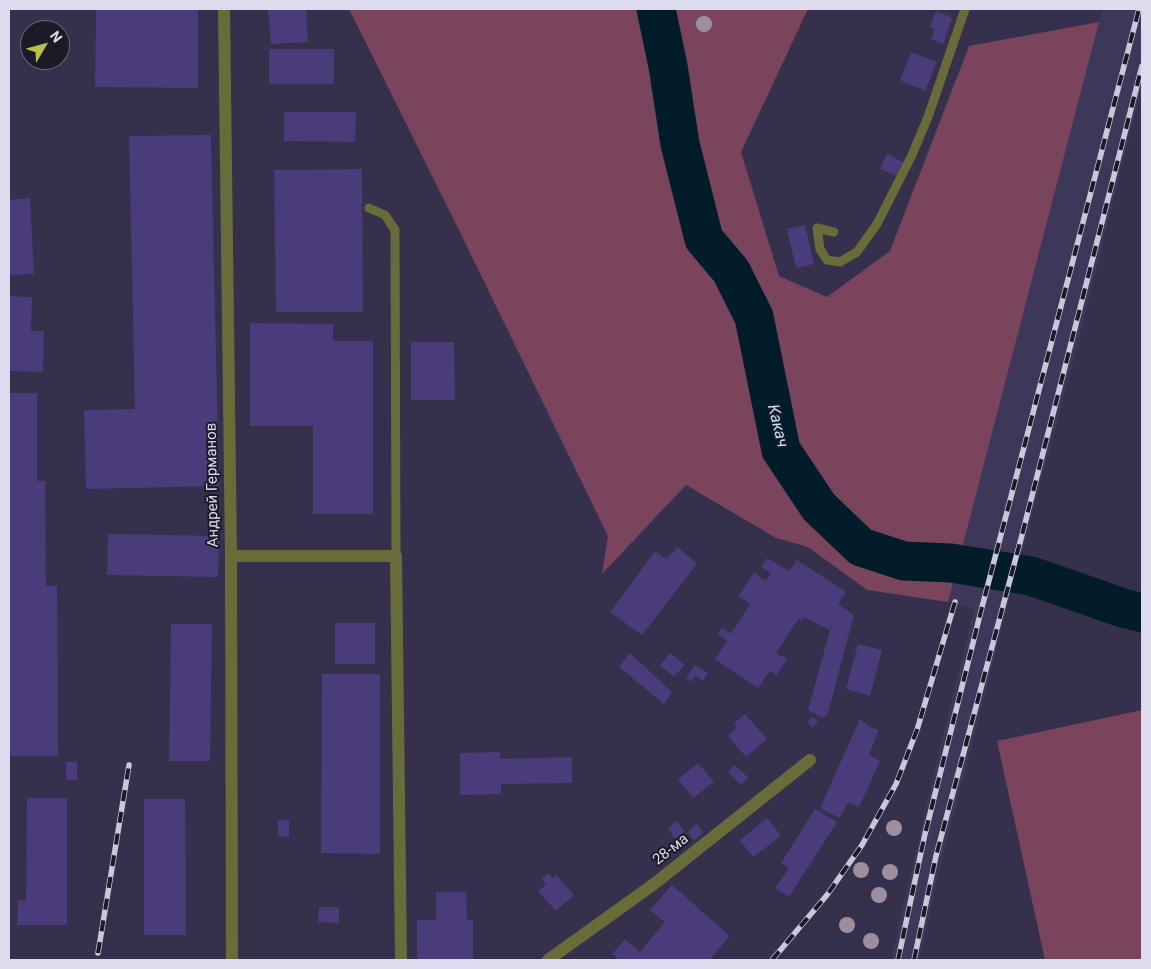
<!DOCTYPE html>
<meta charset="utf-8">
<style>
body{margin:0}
#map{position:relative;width:1151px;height:969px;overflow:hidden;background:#35304c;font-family:Roboto,sans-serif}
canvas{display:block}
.frame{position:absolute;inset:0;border:10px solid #dedbee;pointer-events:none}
.north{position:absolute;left:20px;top:20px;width:50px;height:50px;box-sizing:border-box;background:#1c1a27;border:1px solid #6a6777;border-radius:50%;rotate:53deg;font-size:14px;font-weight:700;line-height:20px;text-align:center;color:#dedbee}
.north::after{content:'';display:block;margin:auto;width:18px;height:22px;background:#bac045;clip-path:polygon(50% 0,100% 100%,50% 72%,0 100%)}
</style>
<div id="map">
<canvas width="1151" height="969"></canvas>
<div class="frame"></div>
<div class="north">N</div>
</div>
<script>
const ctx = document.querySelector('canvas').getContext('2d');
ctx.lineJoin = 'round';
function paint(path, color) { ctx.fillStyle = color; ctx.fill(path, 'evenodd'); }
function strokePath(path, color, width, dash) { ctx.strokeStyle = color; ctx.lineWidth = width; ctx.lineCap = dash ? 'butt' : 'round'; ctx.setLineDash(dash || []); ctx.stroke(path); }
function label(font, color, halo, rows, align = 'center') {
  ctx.font = font + ' Roboto,sans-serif'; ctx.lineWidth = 4; ctx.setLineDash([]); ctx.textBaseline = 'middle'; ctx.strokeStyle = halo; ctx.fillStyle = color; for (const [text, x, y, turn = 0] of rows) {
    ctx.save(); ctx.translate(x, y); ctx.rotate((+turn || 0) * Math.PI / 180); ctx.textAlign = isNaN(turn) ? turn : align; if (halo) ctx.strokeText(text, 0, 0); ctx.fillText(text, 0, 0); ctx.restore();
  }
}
paint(new Path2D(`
 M1102,9H1142V86L1073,363L1005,616L940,868L919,960H891L940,747L974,609L948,602Z`), '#3d375a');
paint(new Path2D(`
 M349,9H808L741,152L779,276L827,297L890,251L969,46L1099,22L948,602L867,590L808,547L776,538L686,485L602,574L608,536L454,220Z
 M1142,710V960H1045L997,741Z`), '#79445c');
strokePath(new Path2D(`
 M656,9L668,66L680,144L704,239L731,271L754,317L781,450L819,507L861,547L904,561L951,563L1031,576L1123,608L1142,613`), '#021d29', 39);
paint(new Path2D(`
 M96,9H198V88L95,87Z
 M268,9H306L308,42L271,44Z
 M936,11L952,18L943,44L931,39L935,29L930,27Z
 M269,49H334V84H269Z
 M911,52L937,62L925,91L900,80Z
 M284,112H356L355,142L284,141Z
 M211,135L219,486L86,489L84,410L135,409L129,136Z
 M887,154L903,162L896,176L880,169Z
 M362,169L363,312H276L274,170Z
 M30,198L34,274L9,275V200Z
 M805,225L814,264L796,268L787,229Z
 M9,296L32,297L31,331H44L43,372L9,371Z
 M250,323L333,324V341H373V514H313V426H250Z
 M411,342H454L455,400H411Z
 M9,393H37V481H45L46,586H57L58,756H9Z
 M108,534L219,536L218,577L107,575Z
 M678,547L697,564L642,635L610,612L655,551L666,559Z
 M767,558L789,571L797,560L846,592L838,604L854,615L828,713L823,718L808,710L830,630L804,617L802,621L799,618L776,653L787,659L777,675L770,671L758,688L715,659L727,641L718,634L722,627L731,634L750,604L738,596L754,573L766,581L771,573L761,567Z
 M335,623H375V664H335Z
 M171,624H212L210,761H169Z
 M858,644L882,650L870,696L846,689Z
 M630,653L672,692L664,704L619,667Z
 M670,653L685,665L674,677L660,665Z
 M695,665L708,673L703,681L695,676L691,682L686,678Z
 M322,674H380V854L321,853Z
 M745,714L767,739L746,757L728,736L737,728L734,723Z
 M813,717L818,722L811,728L808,721Z
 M860,719L870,727L879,730L869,755L880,761L859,807L848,802L840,818L820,808Z
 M500,752V759L572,757V783L501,784V794L460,795V753Z
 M66,762H77V780H66Z
 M698,763L714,782L693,798L678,779Z
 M734,765L749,778L741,785L728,772Z
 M27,798H67V925H17L18,900L26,901Z
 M144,799H185L186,935H144Z
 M815,809L837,822L789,897L775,888L789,868L781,863Z
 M767,818L781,836L753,857L740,840Z
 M278,820H289V837L278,836Z
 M677,821L685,831L675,839L668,829Z
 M697,824L703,833L694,840L688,832Z
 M548,873L552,878L556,875L574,895L556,911L538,891L546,884L542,878Z
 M672,885L730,936L709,960H620L612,954L625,939L640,952L665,922L650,910Z
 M436,892H466L467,920H473V960H417V920H436Z
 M319,907H339V923L318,922Z`), '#4a3c7a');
strokePath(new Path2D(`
 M369,208L385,215L395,230L396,556
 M834,232L817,228L820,249L827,260L840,262L857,252L877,224L912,155L928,117L965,9`), '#696c39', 9);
strokePath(new Path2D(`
 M224,9L231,556L232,960
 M231,556H396L401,960
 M548,960L654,884L810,760`), '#696c39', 12);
const rail = new Path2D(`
 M98,953L129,765
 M772,960L827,895L862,845L896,784L917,730L955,602
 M898,960L925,834L981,611L1139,9
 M914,960L936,856L1022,535L1142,66`);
strokePath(rail, '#cac7db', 5.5);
strokePath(rail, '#1c1a27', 4, [11]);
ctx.fillStyle = '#9d8fa0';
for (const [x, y] of [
 [704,24],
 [894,828],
 [861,870],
 [890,872],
 [879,895],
 [847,925],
 [871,941]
]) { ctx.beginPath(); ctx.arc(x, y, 8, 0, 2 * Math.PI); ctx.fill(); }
label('15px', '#dedbee', '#1c1a27', [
 ["Андрей Германов",213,485,-91],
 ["28-ма",671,850,-38]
]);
label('italic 16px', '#bbe4fa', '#1c1a27', [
 ["Какач",777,426,76]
]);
</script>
